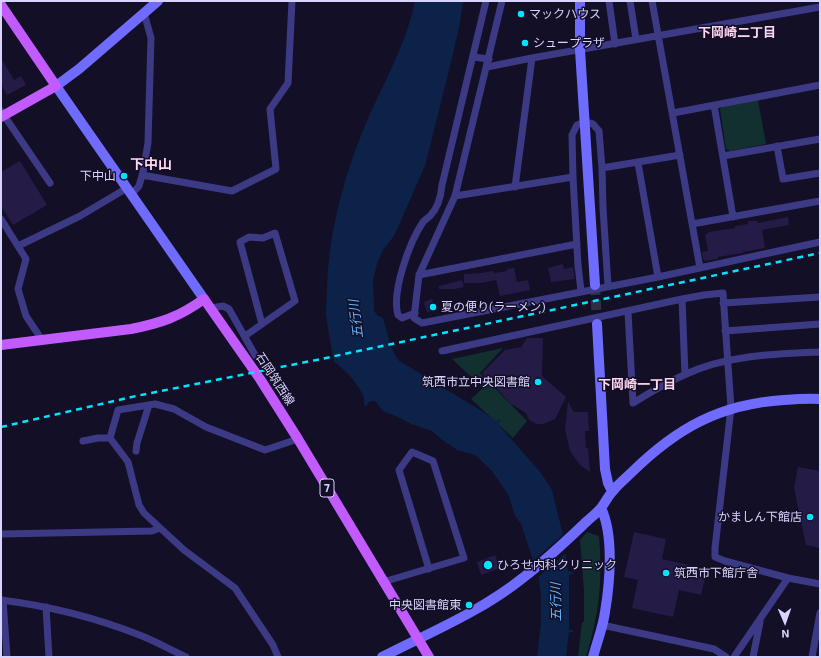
<!DOCTYPE html>
<meta charset="utf-8">
<style>
body{margin:0}
#map{position:relative;width:821px;height:658px;overflow:hidden;background:#130f26;font-family:"Exo 2",sans-serif}
canvas{display:block}
.frame{position:absolute;inset:0;border:2px solid #d9d4ff;pointer-events:none}
.north{position:absolute;left:765px;top:602px;width:40px;height:40px;-webkit-text-stroke:3px #130f26;paint-order:stroke;rotate:178deg;font-size:11px;font-weight:700;line-height:16px;text-align:center;color:#d9d4ff}
.north::after{content:'';display:block;margin:auto;width:14px;height:18px;background:#d9d4ff;clip-path:polygon(50% 0,100% 100%,50% 72%,0 100%)}
</style>
<div id="map">
<canvas width="821" height="658"></canvas>
<div class="frame"></div>
<div class="north">N</div>
</div>
<script>
const ctx = document.querySelector('canvas').getContext('2d');
ctx.lineJoin = 'round';
function paint(path, color) { ctx.fillStyle = color; ctx.fill(path, 'evenodd'); }
function strokePath(path, color, width, dash) { ctx.strokeStyle = color; ctx.lineWidth = width; ctx.lineCap = dash ? 'butt' : 'round'; ctx.setLineDash(dash || []); ctx.stroke(path); }
function label(font, color, halo, rows, align = 'center') {
  ctx.font = font + ' "Exo 2","Noto Sans JP",sans-serif'; ctx.lineWidth = 3; ctx.setLineDash([]); ctx.textBaseline = 'middle'; ctx.strokeStyle = halo; ctx.fillStyle = color; for (const [text, x, y, turn = 0] of rows) {
    ctx.save(); ctx.translate(x, y); ctx.rotate((+turn || 0) * Math.PI / 180); ctx.textAlign = isNaN(turn) ? turn : align; if (halo) ctx.strokeText(text, 0, 0); ctx.fillText(text, 0, 0); ctx.restore();
  }
}
paint(new Path2D(`
 M758,100L766,144L730,151L726,149L720,109L722,107Z
 M503,348L480,373L527,421L513,438L471,399L483,388L452,359Z
 M587,532L599,536C603,579 599,616 586,657H578L582,622H584V591L580,540Z`), '#12302f');
paint(new Path2D(`
 M415,1H463L460,23L452,58L425,166L394,236L383,250L377,264L373,280L374,311L377,315L383,318L392,349L398,360L480,410L496,421L498,419L501,421L498,424L541,473L552,490L562,531L568,571L573,572V574L569,575V630H573V632H569L566,657H537L541,623V597L539,578L521,524L515,516L509,496L492,471L475,455L457,450L441,439L432,431L411,424L400,418L383,411L375,401H370L366,406L364,405C368,393 344,368 334,362C331,346 328,330 326,314C326,305 327,296 327,287C329,235 342,182 362,133C379,90 406,47 415,1Z`), '#0c2248');
paint(new Path2D(`
 M565,533L567,552L537,578L532,562Z`), '#130f26');
paint(new Path2D(`
 M1,58L14,80L21,76L26,85L7,95L1,84Z
 M20,161L47,205L13,225L1,206V172Z
 M788,217L789,225L762,230L765,248L743,252V253L718,257V259L705,261L703,259L702,252L708,251L705,234H708V232L735,228V226L748,224V221H757L758,223Z
 M563,264L564,269L573,267L575,279L551,282L548,268Z
 M514,268L517,282L528,280L530,290L500,296L496,280L481,283H464V274L481,273L493,271L494,273L507,271V269Z
 M462,280L464,287L455,289H439V286Z
 M432,299L436,310L427,312L424,302Z
 M527,338H543L542,376L566,397L555,419L543,424H537L529,420L526,413L511,404L482,373L505,350L521,347Z
 M568,402L574,412H588L589,431H585L586,448H588L590,472L580,465L570,451L565,430Z
 M798,467L820,471V548L806,545L794,488Z
 M634,532L666,539L662,559L707,569L701,595L679,590L673,617L632,608L638,580L624,577Z
 M495,555L500,568L481,575L477,562Z`), '#241b47');
strokePath(new Path2D(`
 M595,285L597,324`), '#312d47', 10, [10, 5]);
strokePath(new Path2D(`
 M502,1L455,196L419,275L414,318L422,323L658,277L820,242
 M609,1L615,44
 M630,1L636,39
 M652,1L700,268
 M473,57L489,59
 M487,67L532,58L820,7
 M714,105L733,217
 M1,111L50,183
 M673,113L820,85
 M777,146L783,179L820,173
 M723,156L820,139
 M638,163L658,277
 M602,168L680,155
 M142,175L232,191L276,169L270,109L288,83L292,1
 M515,187L532,58
 M132,194L139,186L143,172L148,143L151,38L144,13
 M455,196L573,177
 M1,219L26,259L18,289L26,316L42,340
 M692,224L820,201
 M18,246L80,216L127,188
 M419,275L577,244
 M581,291L578,265L573,177L572,135L577,125L585,122L593,124L599,131L602,168L603,208L608,286
 M682,299L685,374
 M723,303L820,297
 M211,308L223,306L229,309L255,355
 M628,312L633,403C649,393 666,383 684,375C726,355 775,354 820,352
 M415,313L402,318L398,315C391,292 410,241 423,222C425,219 428,218 430,216C438,208 441,196 442,185L486,1
 M725,331L820,324
 M245,336L295,301L275,233L263,238L249,237L240,242L262,324
 M442,351L682,299L704,295L723,293L731,408L715,548V557L725,561L788,578L820,584
 M110,438L118,410L155,404L174,409L206,427L265,450L298,439
 M83,441L98,438H110L128,462L139,505L144,513L184,550L235,588L273,645L278,657
 M136,451L137,443L149,405
 M1,534L152,531L160,528
 M383,582L464,558L433,461L412,452L399,470L429,569
 M1,600C49,606 97,618 142,636C157,642 171,650 186,657
 M3,600L7,657
 M46,607L49,657
 M602,625L714,649L726,657
 M734,657L788,578
 M753,657L760,622
 M812,657L820,613`), '#3d3a85', 7);
strokePath(new Path2D(`
 M158,1L79,69L56,86L204,299
 M580,1V50L595,285
 M597,324L605,469L608,483L612,491
 M382,657C431,632 482,611 524,577C545,561 564,543 583,525C589,519 596,514 601,508C605,503 608,496 613,491C618,484 626,478 632,472C677,428 720,404 784,400C796,399 808,398 820,399
 M593,657C597,642 603,627 605,612C610,582 614,535 601,508`), '#6f6bff', 10);
strokePath(new Path2D(`
 M1,5L56,86L1,117
 M1,345L131,329C161,323 179,317 204,299L260,379L298,439L429,657`), '#c25bff', 10);
strokePath(new Path2D(`
 M1,427L136,396L321,359L820,253`), '#00e5ff', 2.5, [6, 5]);
for (const [x, y, r, color] of [
 [521,14,4,"#00e5ff"],
 [525,43,4,"#00e5ff"],
 [124,176,4,"#00e5ff"],
 [433,307,4,"#00e5ff"],
 [538,382,4,"#00e5ff"],
 [810,517,4,"#00e5ff"],
 [488,565,5,"#00e5ff"],
 [666,573,4,"#00e5ff"],
 [469,605,4,"#00e5ff"]
]) { const dot = new Path2D(); dot.arc(x, y, r, 0, 2 * Math.PI); ctx.fillStyle = color; ctx.fill(dot); strokePath(dot, '#130f26', 1.5); }
for (const [x, y, w] of [
 [327,488,14]
]) { const box = new Path2D(); box.roundRect(x - w / 2, y - 9, w, 18, 3); ctx.fillStyle = '#130f26'; ctx.fill(box); strokePath(box, '#d9d4ff', 1); }
label('bold 11px', '#d9d4ff', null, [
 ["7",327,488]
]);
label('12px', '#d9d4ff', '#130f26', [
 ["マックハウス",529,14],
 ["シュープラザ",533,43],
 ["下中山",116,176,"right"],
 ["夏の便り(ラーメン)",441,307],
 ["筑西市立中央図書館",530,382,"right"],
 ["かましん下館店",802,517,"right"],
 ["ひろせ内科クリニック",497,565],
 ["筑西市下館庁舎",674,573],
 ["中央図書館東",461,605,"right"]
], 'left');
label('12px', '#d9d4ff', '#130f26', [
 ["石岡筑西線",275,379,57]
]);
label('bold 13px', '#ffd6f0', '#130f26', [
 ["下岡崎二丁目",737,33],
 ["下岡崎一丁目",637,385]
]);
label('italic 13px', '#62b6ff', '#130f26', [
 ["五行川",356,319,-97],
 ["五行川",556,602,-91]
]);
label('bold 14px', '#ffd6f0', '#130f26', [
 ["下中山",151,164]
]);
</script>
